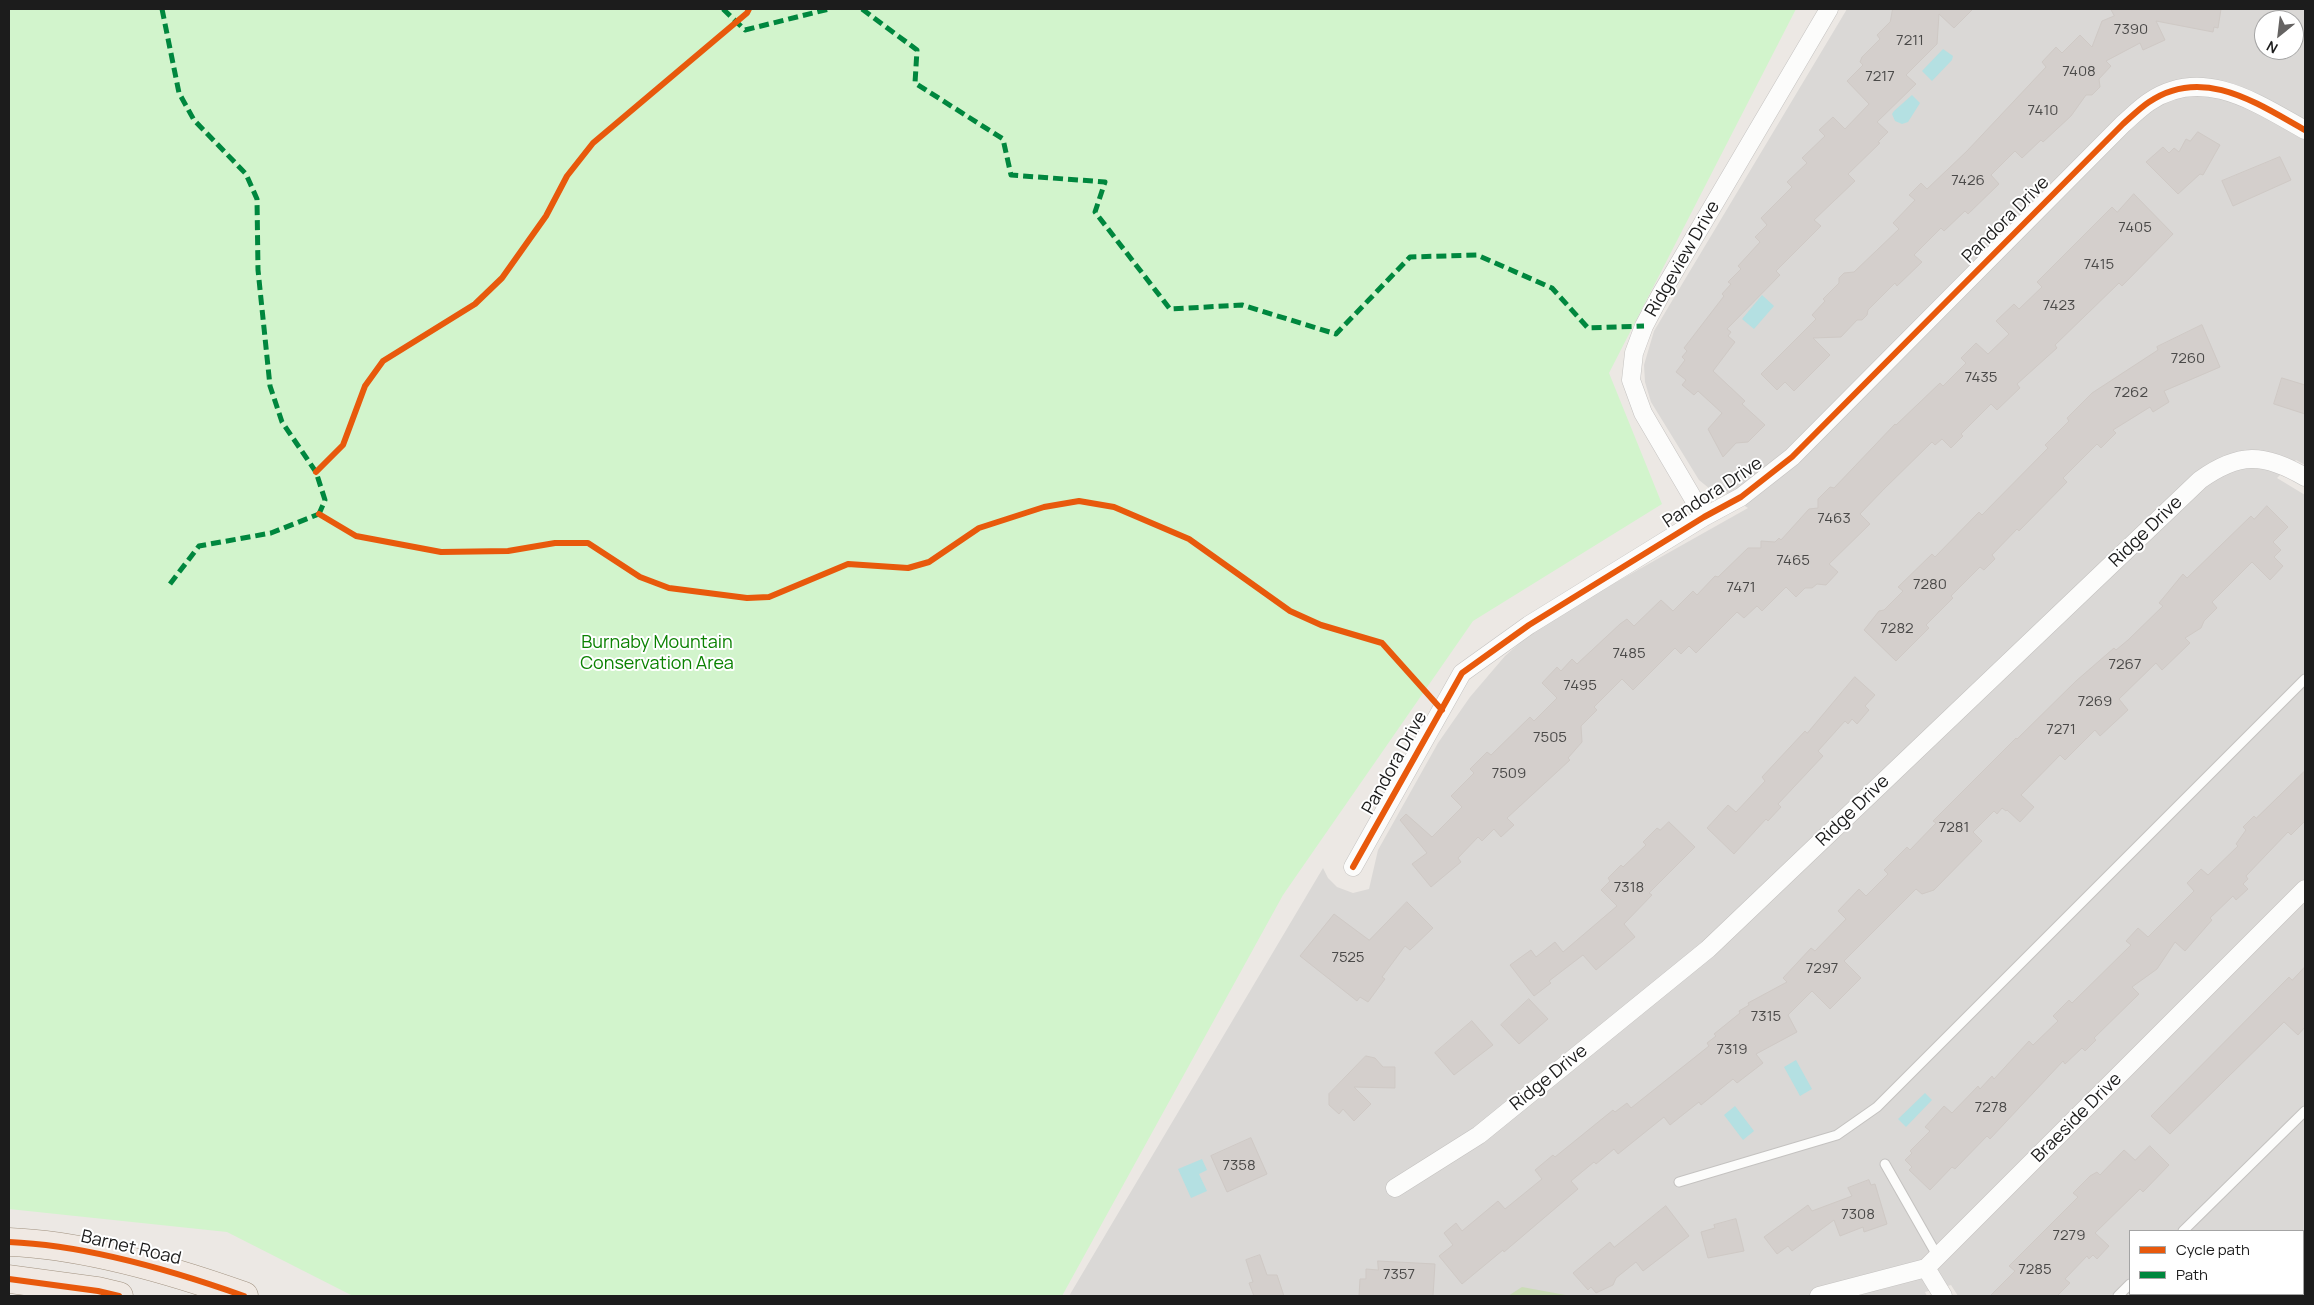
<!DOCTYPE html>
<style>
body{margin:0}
#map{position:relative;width:2314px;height:1305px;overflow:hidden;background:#ece8e4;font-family:Manrope,sans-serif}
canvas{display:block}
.frame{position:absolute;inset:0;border:10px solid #1c1c1c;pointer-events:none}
.legend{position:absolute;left:2129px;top:1230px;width:175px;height:65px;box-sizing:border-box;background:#fff;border:1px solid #a4a4a4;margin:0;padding:6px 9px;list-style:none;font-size:15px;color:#1c1c1c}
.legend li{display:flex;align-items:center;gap:10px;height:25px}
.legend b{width:25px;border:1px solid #a4a4a4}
.north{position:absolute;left:2254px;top:10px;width:50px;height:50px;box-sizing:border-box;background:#fff;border:1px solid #a4a4a4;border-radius:50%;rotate:209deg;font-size:14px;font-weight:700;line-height:20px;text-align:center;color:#1c1c1c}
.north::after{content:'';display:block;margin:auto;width:18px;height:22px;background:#656362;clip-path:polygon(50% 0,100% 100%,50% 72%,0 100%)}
</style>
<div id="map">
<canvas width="2314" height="1305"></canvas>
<div class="frame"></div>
<ul class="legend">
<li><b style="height:6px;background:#e8590c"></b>Cycle path</li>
<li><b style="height:6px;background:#00873e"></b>Path</li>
</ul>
<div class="north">N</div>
</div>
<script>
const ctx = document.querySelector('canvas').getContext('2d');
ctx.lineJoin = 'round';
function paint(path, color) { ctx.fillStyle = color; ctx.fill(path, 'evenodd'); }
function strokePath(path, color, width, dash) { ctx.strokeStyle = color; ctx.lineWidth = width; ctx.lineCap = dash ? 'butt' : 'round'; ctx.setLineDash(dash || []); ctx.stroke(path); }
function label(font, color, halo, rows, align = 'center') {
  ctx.font = font + ' Manrope,sans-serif'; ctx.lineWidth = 4; ctx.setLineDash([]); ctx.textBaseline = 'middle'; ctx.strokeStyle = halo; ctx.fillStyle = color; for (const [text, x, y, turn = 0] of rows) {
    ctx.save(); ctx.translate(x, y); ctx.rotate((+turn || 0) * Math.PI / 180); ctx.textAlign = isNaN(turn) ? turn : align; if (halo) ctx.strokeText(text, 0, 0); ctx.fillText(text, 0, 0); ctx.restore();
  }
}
paint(new Path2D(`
 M1847,9H2305V465L2296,460L2277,478L2305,495V1296H1958L1951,1285L1925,1292L1927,1296H1069L1323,868L1328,878L1337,887L1353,893L1369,889L1378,850L1438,743L1470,697L1505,656L1540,625L1748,508L1721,490L1710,489L1699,480L1651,402L1645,382L1644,365L1654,331ZM2264,20H2294V50H2264ZM2130,1231H2303V1294H2130Z`), '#dad8d6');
paint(new Path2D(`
 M1522,1287L1571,1296H1508Z`), '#cadcb6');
paint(new Path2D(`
 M9,9H1796L1609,373L1662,504L1473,621L1283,895L1062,1296H353L227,1232L9,1209Z`), '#d2f4cc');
paint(new Path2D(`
 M1943,49L1953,56L1952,60L1932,81L1922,71Z
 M1912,95L1920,103L1908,122L1902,124L1895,121L1892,114L1894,111Z
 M1762,295L1774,306L1754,329L1742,319Z
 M1796,1060L1812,1089L1800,1096L1784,1067Z
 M1925,1093L1932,1100L1906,1127L1898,1119Z
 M1735,1106L1754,1131L1743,1140L1724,1115Z
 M1202,1159L1207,1170L1199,1174L1207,1191L1191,1198L1178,1169Z`), '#b4e0e2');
const building = new Path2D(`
 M1893,9H1973L1954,28L1939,14L1937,44L1906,75L1916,84L1877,122L1888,132L1878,142L1880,143L1848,174L1855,181L1814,220L1821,226L1776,271L1780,275L1727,329L1731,332L1728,336L1735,342L1713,371L1745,401L1742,404L1765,425L1748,442L1736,443L1723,457L1708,429L1722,413L1698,391L1694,395L1682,385L1686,380L1676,372L1685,360L1682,357L1687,351L1684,348L1724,296L1722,294L1731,284L1728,282L1741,269L1738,266L1760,242L1755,237L1767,225L1761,218L1792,187L1787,182L1807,163L1802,158L1825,136L1819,130L1833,117L1845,129L1869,104L1847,81L1863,65L1860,62L1862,57L1880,39L1877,35L1890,22Z
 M2111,9H2221L2218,28L2214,27L2213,32L2156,21L2165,40L2143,50L2140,43L2106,61L2111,66L2099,79L2100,87L2092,95H2086L2071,116L2043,142L2041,140L2022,158L2015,151L1991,175L1999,184L1968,214L1965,211L1944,231L1941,228L1914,255L1922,262L1897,286L1895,283L1868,310L1867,315L1862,320H1857L1841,337L1813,338L1830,355L1794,391L1785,382L1777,390L1761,374L1816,319L1812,315L1825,301L1823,299L1839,283V278L1844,273L1854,272L1899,229L1893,223L1915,200L1909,195L1921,183L1927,189L1967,151L2046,67L2042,62L2056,47L2062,53L2080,35L2092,47L2102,21L2114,16Z
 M2198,132L2220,145L2203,175L2200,174L2178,194L2146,162L2163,147L2169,153L2174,148L2179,152L2186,139L2190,141Z
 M2280,157L2291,180L2233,206L2222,181Z
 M2134,194L2173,234L2122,286L2119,283L2055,345L2057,348L2017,384L2020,388L1997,410L1991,404L1961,434L1963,436L1951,448L1942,439L1935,445L1932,442L1884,489L1860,514L1870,524L1829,564L1838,572L1826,585L1817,584L1812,588H1805L1796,597L1786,587L1762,611L1757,606L1744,618L1737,612L1696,653L1689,646L1681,654L1675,648L1633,690L1622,679L1594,707L1597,710L1581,726L1582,742L1568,758L1570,760L1507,818L1514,825L1501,837L1494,829L1482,841L1478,837L1458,858L1461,862L1431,887L1412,864L1427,853L1400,820L1406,814L1432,837L1462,807L1451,796L1474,773L1470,769L1487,752L1491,755L1530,717L1534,721L1557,698L1542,683L1557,667L1561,671L1572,659L1577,664L1620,624L1627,619L1634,626L1661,600L1673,611L1693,591L1697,595L1715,576L1718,577L1748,548H1761V541L1775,542L1779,538L1781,540L1809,509L1818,508V499L1830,487L1834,488L1895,424L1896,425L1940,383L1943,386L1966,363L1961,358L1976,343L1988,354L2009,334L1996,321L2014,304L2019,309L2042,287L2037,282L2112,207L2117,212Z
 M2202,325L2220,367L2164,391L2169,402L2153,412L2150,407L2113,430L2116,433L2101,448L2097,444L2063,478L2067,482L2019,531L2017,529L1992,555L1995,559L1984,570L1980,567L1951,596L1953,598L1926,625L1929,628L1896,661L1864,630L1879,611L1884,610L1903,591L1898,587L1932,554L1935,557L1979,512L1982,515L2048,448L2045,445L2069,421L2067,418L2092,393L2158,350L2157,347Z
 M2282,378L2305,385V414L2274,404Z
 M2267,506L2288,527L2273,542L2281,550L2274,557L2283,566L2270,580L2252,562L2212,602L2217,608L2204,621L2201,628L2185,638L2190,643L2162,670L2156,663L2119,699L2128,710L2100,736L2095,730L2065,760L2060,755L2021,795L2034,807L2020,822L2007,810L2006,811L2002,808L1997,814L1994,811L1973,832L1982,841L1934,890L1922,894L1916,889L1844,961L1861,978L1830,1009L1812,991L1788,1015L1797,1032L1756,1054L1763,1063L1737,1083L1733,1079L1701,1105L1699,1102L1670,1125L1664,1117L1618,1154L1614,1149L1596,1164L1594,1162L1571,1181L1578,1189L1504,1252L1503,1250L1462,1284L1439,1256L1453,1245L1444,1233L1456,1223L1462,1231L1498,1201L1505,1209L1542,1179L1535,1170L1553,1155L1555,1157L1613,1110L1615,1112L1627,1103L1631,1108L1709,1046L1707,1043L1716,1036L1714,1034L1740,1013L1739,1011L1749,1005L1748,1003L1787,982L1783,978L1811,948L1815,951L1846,919L1838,911L1859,889L1866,896L1888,874L1884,870L1907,847L1910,850L1936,823L1933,821L2016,738L2017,739L2076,681L2114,648L2116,650L2128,640L2163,606L2159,603L2183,574L2187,578L2251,516L2254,519Z
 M1855,677L1875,695L1865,706L1869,710L1857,724L1852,719L1848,724L1845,721L1818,751L1823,756L1778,804L1781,807L1768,821L1766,819L1734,854L1707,828L1728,805L1736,812L1765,781L1762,777L1805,731L1807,733Z
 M2305,771V821L2291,835L2288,832L2246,876L2248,879L2243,884L2248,889L2236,900L2233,896L2210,918L2212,920L2185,951L2175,942L2157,969L2132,987L2139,994L2094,1038L2096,1040L2085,1051L2082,1048L2065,1064L2063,1061L1990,1139L1987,1136L1955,1169L1952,1167L1930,1190L1909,1170L1912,1167L1905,1160L1912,1153L1910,1151L1930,1131L1925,1127L1944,1106L1952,1113L1978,1086L1980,1089L1992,1076L1994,1079L2029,1041L2033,1045L2058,1021L2053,1016L2069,1000L2072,1003L2131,945L2126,941L2138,928L2148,937L2194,891L2187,883L2201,869L2208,875L2238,846L2236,844L2246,830L2243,827L2254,816L2256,818Z
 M1669,822L1695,847L1649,893L1652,895L1624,924L1635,937L1596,970L1583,955L1549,981L1551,983L1534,996L1510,965L1531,950L1536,957L1555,942L1563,952L1617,906L1601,890L1610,881L1608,878L1621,865L1623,867L1646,845L1643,842L1657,828L1660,830Z
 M1407,902L1433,928L1410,950L1405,946L1382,977L1385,979L1368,1002L1360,997L1357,1001L1300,956L1334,914L1369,940Z
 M2305,967V1027L2298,1035L2284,1022L2170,1134L2151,1116L2289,977L2292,980Z
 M1529,999L1548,1019L1519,1044L1501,1025Z
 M1472,1021L1493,1045L1454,1075L1435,1053Z
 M1366,1056L1375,1058L1383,1067H1395V1088L1354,1087L1371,1104L1354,1121L1343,1109L1339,1114L1329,1105V1094Z
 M1251,1138L1267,1174L1227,1192L1211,1156Z
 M2150,1146L2169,1165L2143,1192L2140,1189L2095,1233L2109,1246L2097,1259L2093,1255L2089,1259L2087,1256L2065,1279L2070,1283L2057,1296H1990L2015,1271L2009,1266L2078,1197L2073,1193L2090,1176L2097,1172L2100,1175L2124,1150L2135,1160Z
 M1869,1180L1871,1185L1875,1184L1887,1224L1864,1232L1863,1227L1840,1236L1834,1220L1792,1251L1788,1246L1777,1254L1764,1237L1808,1205L1812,1211L1852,1196L1848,1188Z
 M1666,1206L1689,1236L1643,1271L1636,1262L1616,1278L1613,1285L1596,1293L1591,1287L1588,1290L1573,1273L1610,1242L1614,1247Z
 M1736,1219L1744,1251L1708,1258L1701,1232L1715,1228L1714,1225Z
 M1260,1255L1267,1275H1277L1284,1296H1254L1249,1283L1253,1282L1246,1260Z
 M1378,1261L1435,1264L1433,1296H1359L1360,1279H1366V1269L1378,1270Z`);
paint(building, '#d4cfcc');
strokePath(building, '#cfc9c5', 1);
const lane = new Path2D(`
 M1885,1164L1938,1257
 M1679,1182L1837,1135L1877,1107L2305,679
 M2183,1231L2305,1111
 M2118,1296L2130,1284`);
const street = new Path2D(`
 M1704,517L1643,413L1631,380L1634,353L1644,326L1661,294L1829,9
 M1353,867L1462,673L1529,625L1704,517L1741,497L1792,457L2123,124C2131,117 2140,108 2149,102C2203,65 2258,104 2305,130
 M1395,1188L1479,1135L1708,949L2200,480C2239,452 2264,453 2305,477
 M1926,1268L1943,1296
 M1819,1296L1926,1268L2305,889`);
const primary = new Path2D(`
 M9,1242C86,1245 171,1270 244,1296
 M9,1279L98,1291L119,1296`);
strokePath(lane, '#c4c2c0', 11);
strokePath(street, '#c4c2c0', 19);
strokePath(primary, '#a19281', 29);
strokePath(lane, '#fcfcfb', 9);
strokePath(street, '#fcfcfb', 18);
strokePath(primary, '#f0e9e3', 28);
strokePath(new Path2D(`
 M162,9L179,93L194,120L246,174L257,199L258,270L270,386L282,422L316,472L325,500L319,514
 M723,9L745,30L829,9
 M862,9L917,50L915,83L1003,139L1011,175L1105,182L1095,212L1170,309L1242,305L1336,334L1410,257L1477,255L1552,288L1588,328L1644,326
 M170,584L199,546L271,533L319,514`), '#00873e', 5, [10, 5]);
strokePath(new Path2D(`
 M316,472L343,445L365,386L383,361L475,304L502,278L546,216L567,176L593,143L747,13L749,9
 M319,514L356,536L441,552L508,551L555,543H588L640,577L669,588L747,598L769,597L848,564L908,568L929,562L979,528L1044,507L1079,501L1114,507L1189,539L1290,611L1321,625L1382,643L1442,710
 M1353,867L1462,673L1529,625L1704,517L1741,497L1792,457L2123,124C2131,117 2140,108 2149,102C2203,65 2258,104 2305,130
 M9,1242C86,1245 171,1270 244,1296
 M9,1279L98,1291L119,1296`), '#e8590c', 6);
label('15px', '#4b4a49', null, [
 ["7390",2131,30],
 ["7211",1910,41],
 ["7408",2079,72],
 ["7217",1880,77],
 ["7410",2043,111],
 ["7426",1968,181],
 ["7405",2135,228],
 ["7415",2099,265],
 ["7423",2059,306],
 ["7260",2188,359],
 ["7435",1981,378],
 ["7262",2131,393],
 ["7463",1834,519],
 ["7465",1793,561],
 ["7280",1930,585],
 ["7471",1741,588],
 ["7282",1897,629],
 ["7485",1629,654],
 ["7267",2125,665],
 ["7495",1580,686],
 ["7269",2095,702],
 ["7271",2061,730],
 ["7505",1550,738],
 ["7509",1509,774],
 ["7281",1954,828],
 ["7318",1629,888],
 ["7525",1348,958],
 ["7297",1822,969],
 ["7315",1766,1017],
 ["7319",1732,1050],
 ["7278",1991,1108],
 ["7358",1239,1166],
 ["7308",1858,1215],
 ["7279",2069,1236],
 ["7285",2035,1270],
 ["7357",1399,1275]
]);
label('18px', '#1c1c1c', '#fff', [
 ["Pandora Drive",2006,220,-45],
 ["Ridgeview Drive",1683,259,-60],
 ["Pandora Drive",1713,493,-33],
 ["Ridge Drive",2146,532,-44],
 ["Pandora Drive",1395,763,-61],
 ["Ridge Drive",1853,811,-44],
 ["Ridge Drive",1549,1078,-39],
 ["Braeside Drive",2077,1118,-45],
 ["Barnet Road",131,1248,13]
]);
label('18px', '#0b8202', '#fff', [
 ["Burnaby Mountain",657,643],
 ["Conservation Area",657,664]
]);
</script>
